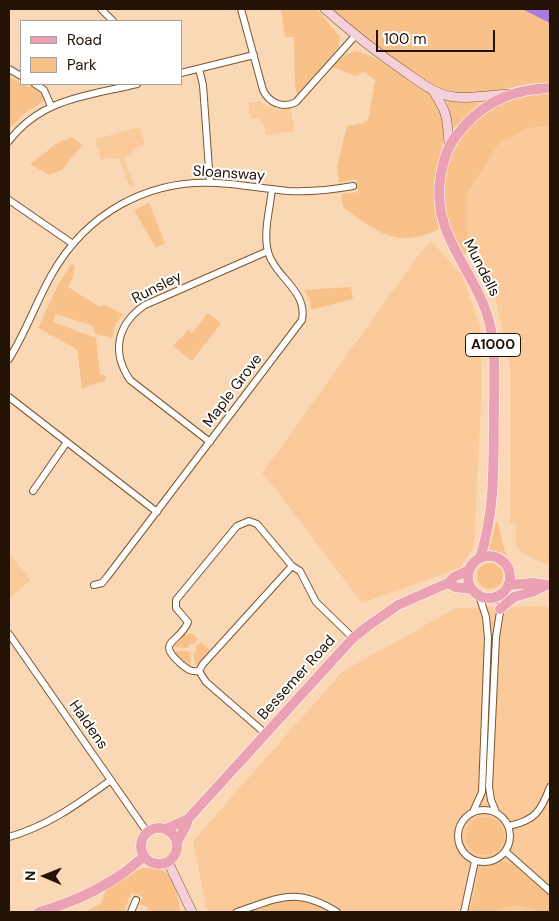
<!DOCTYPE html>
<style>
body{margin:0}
#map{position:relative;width:559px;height:921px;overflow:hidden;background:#fad8b6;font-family:"DM Sans",sans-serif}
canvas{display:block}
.frame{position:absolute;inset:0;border:10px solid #221304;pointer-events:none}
.legend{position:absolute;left:20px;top:20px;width:162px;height:65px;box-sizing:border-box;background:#fff;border:1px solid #a7a19b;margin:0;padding:6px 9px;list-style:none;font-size:15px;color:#221304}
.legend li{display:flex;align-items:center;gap:10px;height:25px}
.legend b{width:25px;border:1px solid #a7a19b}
.north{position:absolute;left:20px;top:851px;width:50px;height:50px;-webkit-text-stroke:4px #fff;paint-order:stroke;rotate:271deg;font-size:14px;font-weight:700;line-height:20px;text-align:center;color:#221304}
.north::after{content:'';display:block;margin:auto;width:18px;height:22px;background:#221304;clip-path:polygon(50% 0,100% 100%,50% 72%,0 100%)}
.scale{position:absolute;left:376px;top:30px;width:119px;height:22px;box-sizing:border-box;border:2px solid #221304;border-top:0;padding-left:6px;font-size:15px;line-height:18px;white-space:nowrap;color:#221304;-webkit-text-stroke:4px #fff;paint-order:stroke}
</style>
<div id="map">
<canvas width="559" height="921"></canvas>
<div class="frame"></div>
<ul class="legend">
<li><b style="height:6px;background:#eba1b4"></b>Road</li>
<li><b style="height:14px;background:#f8c189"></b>Park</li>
</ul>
<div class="north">N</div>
<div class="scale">100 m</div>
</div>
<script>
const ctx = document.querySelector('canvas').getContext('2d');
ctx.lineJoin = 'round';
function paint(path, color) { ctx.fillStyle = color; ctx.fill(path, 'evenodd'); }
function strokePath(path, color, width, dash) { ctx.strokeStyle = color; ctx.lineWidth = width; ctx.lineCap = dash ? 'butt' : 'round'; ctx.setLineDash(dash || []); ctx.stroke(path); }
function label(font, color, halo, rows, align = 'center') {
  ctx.font = font + ' "DM Sans",sans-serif'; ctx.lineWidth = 4; ctx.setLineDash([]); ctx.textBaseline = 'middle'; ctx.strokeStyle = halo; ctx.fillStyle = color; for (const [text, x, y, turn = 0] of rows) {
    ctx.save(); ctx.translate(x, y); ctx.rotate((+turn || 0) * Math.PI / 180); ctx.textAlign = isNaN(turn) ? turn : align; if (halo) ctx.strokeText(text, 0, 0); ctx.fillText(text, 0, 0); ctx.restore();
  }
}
paint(new Path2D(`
 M260,101L268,107L275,106V110L290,108L295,131L266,135L265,129L260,118L251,119L248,103Z
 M550,126V566L524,554L518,550L516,543V523H510V366L494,292L471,251L466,225L467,193L499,144L529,128Z
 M140,127L145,145L138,147L124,160L134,185L130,187L119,159L107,158L101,160L95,139Z
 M431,241L462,275L480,327L482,385L474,546L460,568L362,603L272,484L262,474L420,253Z
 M9,553L31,580L9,598Z
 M543,606L550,608V912H207L193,841L342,672L456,608Z`), '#fbca9a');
paint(new Path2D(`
 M281,9H317L340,37L339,46L335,52L298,96L295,88L294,37H285Z
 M332,9H550V83L530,84L475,94L447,92L419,76L371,43Z
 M356,51C374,55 391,69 406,79C416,85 430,91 437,102C453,127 440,149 435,176C432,194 435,211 439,229C397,250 376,231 343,207L341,194L358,192L356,179L339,183L337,167L347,126L363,123L368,120L375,80L364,72L355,76L333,67L344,55Z
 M9,76L28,87L33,86L44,96V101L25,113L9,129Z
 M550,93V126L529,128L499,144L467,193L466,225L471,251L462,254C454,239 446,221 444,204C440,158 470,109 516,97C527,94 539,94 550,93Z
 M448,101H478L479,104L454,128L447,104Z
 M72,137L82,145L62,170L49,175L30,164L59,142Z
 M149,203L165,243L156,248L134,210Z
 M71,264L75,266L72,280L68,287L100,307L105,305L123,314L116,323L112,338L95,334L93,326L56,314L53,322L96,338L100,375H105L106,380L82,389L77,349L38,328L58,285Z
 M351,287L353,299L311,310L310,300L304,290Z
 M208,313L221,323L192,361L173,346L188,330L192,333Z
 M496,522H498L504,549L508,558L503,553L489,549Z
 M477 576a13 13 0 1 1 26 0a13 13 0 1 1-26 0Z
 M192,633L198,639L194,644H190L187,648L174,647L183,635Z
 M201,642L211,651L196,666L195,665L194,654L196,651V646Z
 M177,651H188L191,654L190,666L175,653Z
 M466 836a19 19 0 1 1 38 0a19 19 0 1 1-38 0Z
 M502,861L514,865L550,897V912H536L535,910L521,905L506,907L496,912H468L474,895L479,867Z
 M145,868C149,868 154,867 157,868C175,872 178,898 180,912H147L148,907L139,904L143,897L131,893L124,912H86L101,903L107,888L136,870Z
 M288,900L310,903L326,912H254V910Z`), '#f8c189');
paint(new Path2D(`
 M522,9H550V23Z`), '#ad79df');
const street = new Path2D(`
 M101,9L113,21
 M241,9L263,90C269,103 283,109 296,102L355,36
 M9,69L21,76
 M199,69L203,85L210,183
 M181,73L254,55
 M35,84L44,90L51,106
 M9,141C42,98 87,96 137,84
 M9,200L73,244
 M9,359C26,332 36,302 52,274C86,214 147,179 216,183C240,184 264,189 288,191C310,192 331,190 353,186
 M9,397L157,512
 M210,442L130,380C111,352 117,324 145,305L268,251
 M33,491L67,442
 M94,585L102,583L107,577L302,320C308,291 275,277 268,252C263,232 270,209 272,189
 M9,634L147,832
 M199,671L203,664L292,566
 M266,734L206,682L199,671C190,672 187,669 181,664C154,641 180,643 188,622L176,608V600L237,526L249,521L257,524L292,566L300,571L316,602L353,638
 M458 836a26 26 0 1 1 52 0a26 26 0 1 1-52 0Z
 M473,812L482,792L488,638L486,617L479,595
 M496,812L491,800L489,787L496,637L503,593
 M508,826C535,821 541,811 550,787
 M9,837C48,826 79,803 111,780
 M506,852L550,891
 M131,912L136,900
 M237,912C279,898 296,886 337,912
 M464,912L475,861`);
const secondary = new Path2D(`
 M325,9C351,32 376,52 404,71C420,82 435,95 455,97C473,99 492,95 509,94
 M433,91C448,113 447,118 449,144
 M168,862L192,912`);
const primary = new Path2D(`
 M468 577a21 21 0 1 1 42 0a21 21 0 1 1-42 0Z
 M480,558C496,509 493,462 494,412C494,387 496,361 492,336C484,275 428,239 441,174C446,149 449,144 466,124C488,100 518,89 550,88
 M448,583L455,587L472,589
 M508,585L533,583L547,585
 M500,609L514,597L532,592L546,585
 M141 846a18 18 0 1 1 36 0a18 18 0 1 1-36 0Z
 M165,829L188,819
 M177,842L186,826L188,819L353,638L368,626L398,605L448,583L454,577L469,570
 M39,912C68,904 97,891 122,874C130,869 136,862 144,857`);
strokePath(street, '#7b562f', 8);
strokePath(secondary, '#7b562f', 10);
strokePath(primary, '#fff', 11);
strokePath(street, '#fff', 6);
strokePath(secondary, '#f5d0da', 9);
strokePath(primary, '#eba1b4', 10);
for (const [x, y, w] of [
 [493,345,55]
]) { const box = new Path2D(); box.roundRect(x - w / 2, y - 11.5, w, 23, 4); ctx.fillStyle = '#fff'; ctx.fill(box); strokePath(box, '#221304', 1); }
label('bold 14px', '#221304', null, [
 ["A1000",493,345]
]);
label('15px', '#221304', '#fff', [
 ["Sloansway",229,174,4],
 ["Mundells",481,268,63],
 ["Runsley",157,288,-27],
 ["Maple Grove",233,391,-53],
 ["Bessemer Road",297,678,-48],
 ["Haldens",88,725,55]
]);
</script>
